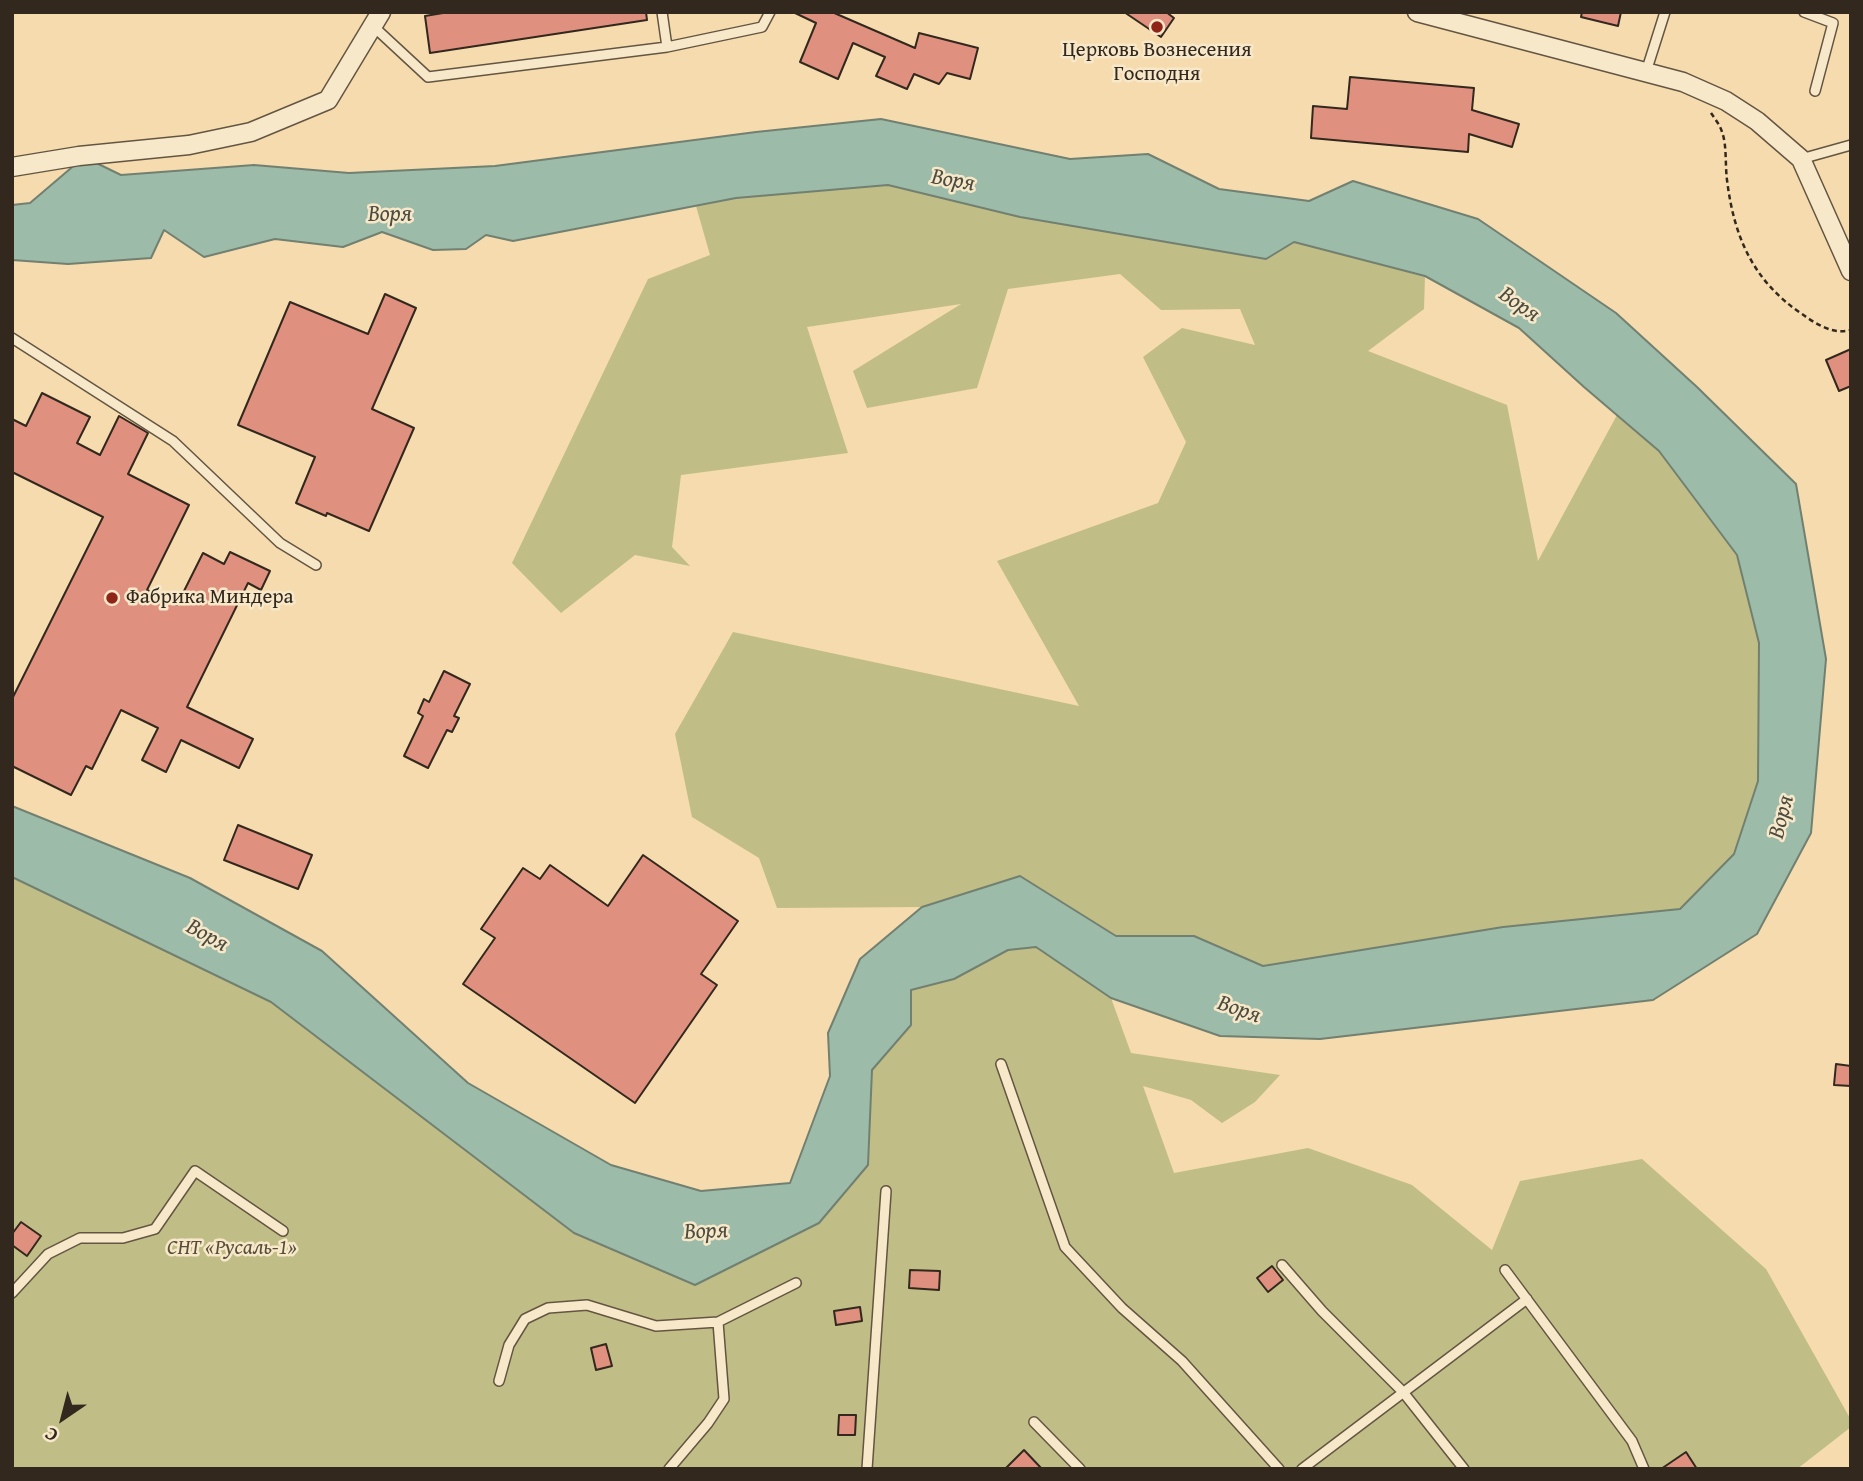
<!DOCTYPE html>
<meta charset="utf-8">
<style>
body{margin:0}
#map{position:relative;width:1863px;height:1481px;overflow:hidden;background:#f5dbad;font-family:"Gentium Book Plus",serif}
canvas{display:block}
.frame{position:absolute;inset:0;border:14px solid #32281e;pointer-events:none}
.north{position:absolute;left:28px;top:1383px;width:70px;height:70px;-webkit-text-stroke:5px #f8e8ca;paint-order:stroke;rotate:215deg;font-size:19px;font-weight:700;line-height:28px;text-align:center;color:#32281e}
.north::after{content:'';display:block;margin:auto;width:24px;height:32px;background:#32281e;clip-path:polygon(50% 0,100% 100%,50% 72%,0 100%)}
</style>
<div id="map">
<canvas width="1863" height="1481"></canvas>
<div class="frame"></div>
<div class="north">С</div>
</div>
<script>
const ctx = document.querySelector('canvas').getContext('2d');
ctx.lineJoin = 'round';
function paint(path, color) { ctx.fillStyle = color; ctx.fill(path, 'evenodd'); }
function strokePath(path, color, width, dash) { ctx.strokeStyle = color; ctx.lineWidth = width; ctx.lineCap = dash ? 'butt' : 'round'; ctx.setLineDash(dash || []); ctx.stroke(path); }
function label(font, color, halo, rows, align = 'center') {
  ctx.font = font + ' "Gentium Book Plus",serif'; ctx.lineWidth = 5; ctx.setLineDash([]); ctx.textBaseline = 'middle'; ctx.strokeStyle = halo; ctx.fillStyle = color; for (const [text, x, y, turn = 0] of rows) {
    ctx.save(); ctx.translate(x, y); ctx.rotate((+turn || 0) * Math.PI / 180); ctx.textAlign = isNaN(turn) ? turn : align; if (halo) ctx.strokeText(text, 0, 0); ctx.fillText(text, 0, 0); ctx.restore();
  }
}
paint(new Path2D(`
 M888,185L1020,217L1266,259L1294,242L1425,276L1424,309L1368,351L1507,405L1538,561L1617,415L1659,451L1737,555L1759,643L1758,781L1734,854L1680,909L1503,927L1263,966L1194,936H1117L1020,876L922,907L777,908L759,858L692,817L675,734L733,632L1079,706L997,561L1158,503L1186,442L1143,357L1182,328L1255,345L1240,309L1161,310L1120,274L1008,289L977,388L867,408L853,371L961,304L807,327L848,453L681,475L672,547L690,566L635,555L561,613L512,563L648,279L710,255L696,206L736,198Z
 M12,877L271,1002L574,1233L695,1284L868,1165L872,1069L911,1025V989L954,979L1008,950L1036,947L1111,998L1131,1053L1280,1075L1255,1102L1222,1123L1191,1100L1143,1086L1174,1173L1308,1148L1412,1185L1492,1250L1520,1181L1642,1159L1766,1269L1851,1420V1427L1797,1469H12Z`), '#c0be86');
const water = new Path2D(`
 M881,119L1070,159L1148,154L1219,189L1309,201L1353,181L1478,219L1616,313L1697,387L1796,484L1826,659L1811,833L1757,934L1653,1000L1320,1039L1220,1036L1111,998L1036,947L1008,950L954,979L911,990V1025L872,1070L868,1165L819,1223L695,1285L574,1233L271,1002L12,877V806L190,878L322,951L468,1083L611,1165L701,1191L790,1183L830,1076L828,1033L860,959L922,907L1020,876L1116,936H1194L1263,966L1503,927L1680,909L1734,854L1758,781L1759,643L1737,555L1659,451L1584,387L1519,328L1425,276L1294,242L1266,259L1020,217L888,185L736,198L513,241L486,235L466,249L433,250L382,232L343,247L275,239L204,257L164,230L151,258L68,264L12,260V205L30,203L84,157L121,175L254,165L349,173L495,166L756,132Z`);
paint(water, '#9cbba8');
strokePath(water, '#728071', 2);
const building = new Path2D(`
 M449,12H646L647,20L430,53L425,16Z
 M793,12H832L915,48L919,33L978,48L970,79L947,73L939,84L914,74L907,89L876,76L885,57L853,43L838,79L800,62L816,23Z
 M1124,12H1166L1174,18L1161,37Z
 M1582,12H1621L1618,26L1581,17Z
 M1350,77L1474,88L1472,110L1519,124L1512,147L1469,134L1468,152L1311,138L1313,106L1347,109Z
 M385,294L416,308L372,409L414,428L369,531L327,513L326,516L296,503L315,457L238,425L290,302L368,334Z
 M1851,349V386L1839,391L1826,360Z
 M42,393L90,417L77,443L100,455L119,416L148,433L128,474L189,505L147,590L177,605L203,553L224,564L230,552L270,571L261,590L248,583L187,707L253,739L239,768L181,740L166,772L142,760L158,728L121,710L92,769L86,766L71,795L12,766V699L103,517L12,472V419L26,426Z
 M444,671L470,684L454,716L459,718L452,732L447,730L428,768L404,756L423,716L418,713L424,699L429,702Z
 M238,825L312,855L298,889L224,860Z
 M643,855L738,921L701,974L717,985L635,1103L463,984L495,938L481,929L523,868L540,879L550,865L608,906Z
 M1836,1064L1851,1066V1086L1834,1085Z
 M21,1222L41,1236L27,1256L12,1245V1234Z
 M1272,1266L1283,1280L1268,1292L1257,1278Z
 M910,1270L940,1271L939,1290L909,1288Z
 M860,1307L862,1321L836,1325L834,1311Z
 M606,1344L612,1366L596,1370L591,1348Z
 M839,1415H856L855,1435H838Z
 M1024,1450L1042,1469H1005Z
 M1686,1452L1697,1469H1661Z`);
paint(building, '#e0907e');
strokePath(building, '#32281e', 2);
const service = new Path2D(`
 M1804,12L1833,23L1815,91
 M373,26L428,77L667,47L662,12
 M667,47L762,27L770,12
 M1646,72L1665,12
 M1801,159L1851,145
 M12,338L173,441L280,543L316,565
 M1001,1064L1065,1247L1122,1308L1182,1361L1279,1469
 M1282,1265L1322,1311L1403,1392L1464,1469
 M1505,1270L1632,1441L1644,1469
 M12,1293L48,1254L80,1238H123L155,1229L195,1171L283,1231
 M718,1322L796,1283
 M499,1381L509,1345L525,1319L548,1308L587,1305L656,1326L718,1322L724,1399L708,1423L669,1469
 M1034,1422L1080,1469
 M867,1469L886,1191
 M1302,1469L1527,1299`);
const minor = new Path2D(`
 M1417,12L1683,82L1726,101L1757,121L1801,159L1851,271
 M12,167L79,156L189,145L251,132L328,100L381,12`);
strokePath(service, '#635542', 12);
strokePath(minor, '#635542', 21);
strokePath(new Path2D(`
 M1711,113C1715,119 1720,125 1722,132C1727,145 1725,165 1727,180C1734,237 1753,281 1802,314C1816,324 1833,335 1851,330`), '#32281e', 2.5, [5, 3.5]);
strokePath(service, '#f8e8ca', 9);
strokePath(minor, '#f8e8ca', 18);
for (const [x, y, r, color] of [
 [1157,27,7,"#8f2418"],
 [112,598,7,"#8f2418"]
]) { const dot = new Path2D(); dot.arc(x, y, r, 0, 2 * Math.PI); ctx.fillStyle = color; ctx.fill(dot); strokePath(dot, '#f8e8ca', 2.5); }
label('21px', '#32281e', '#f8e8ca', [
 ["Церковь Вознесения",1157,51],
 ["Господня",1157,75],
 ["Фабрика Миндера",126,598,"left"]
]);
label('italic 21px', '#564e38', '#f8e8ca', [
 ["СНТ «Русаль-1»",232,1249]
]);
label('italic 23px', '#4c4d40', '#f8e8ca', [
 ["Воря",953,181,10],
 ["Воря",390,215],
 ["Воря",1519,305,35],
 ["Воря",1782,817,-76],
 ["Воря",207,936,29],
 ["Воря",1239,1010,19],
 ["Воря",706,1232,-2]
]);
</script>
